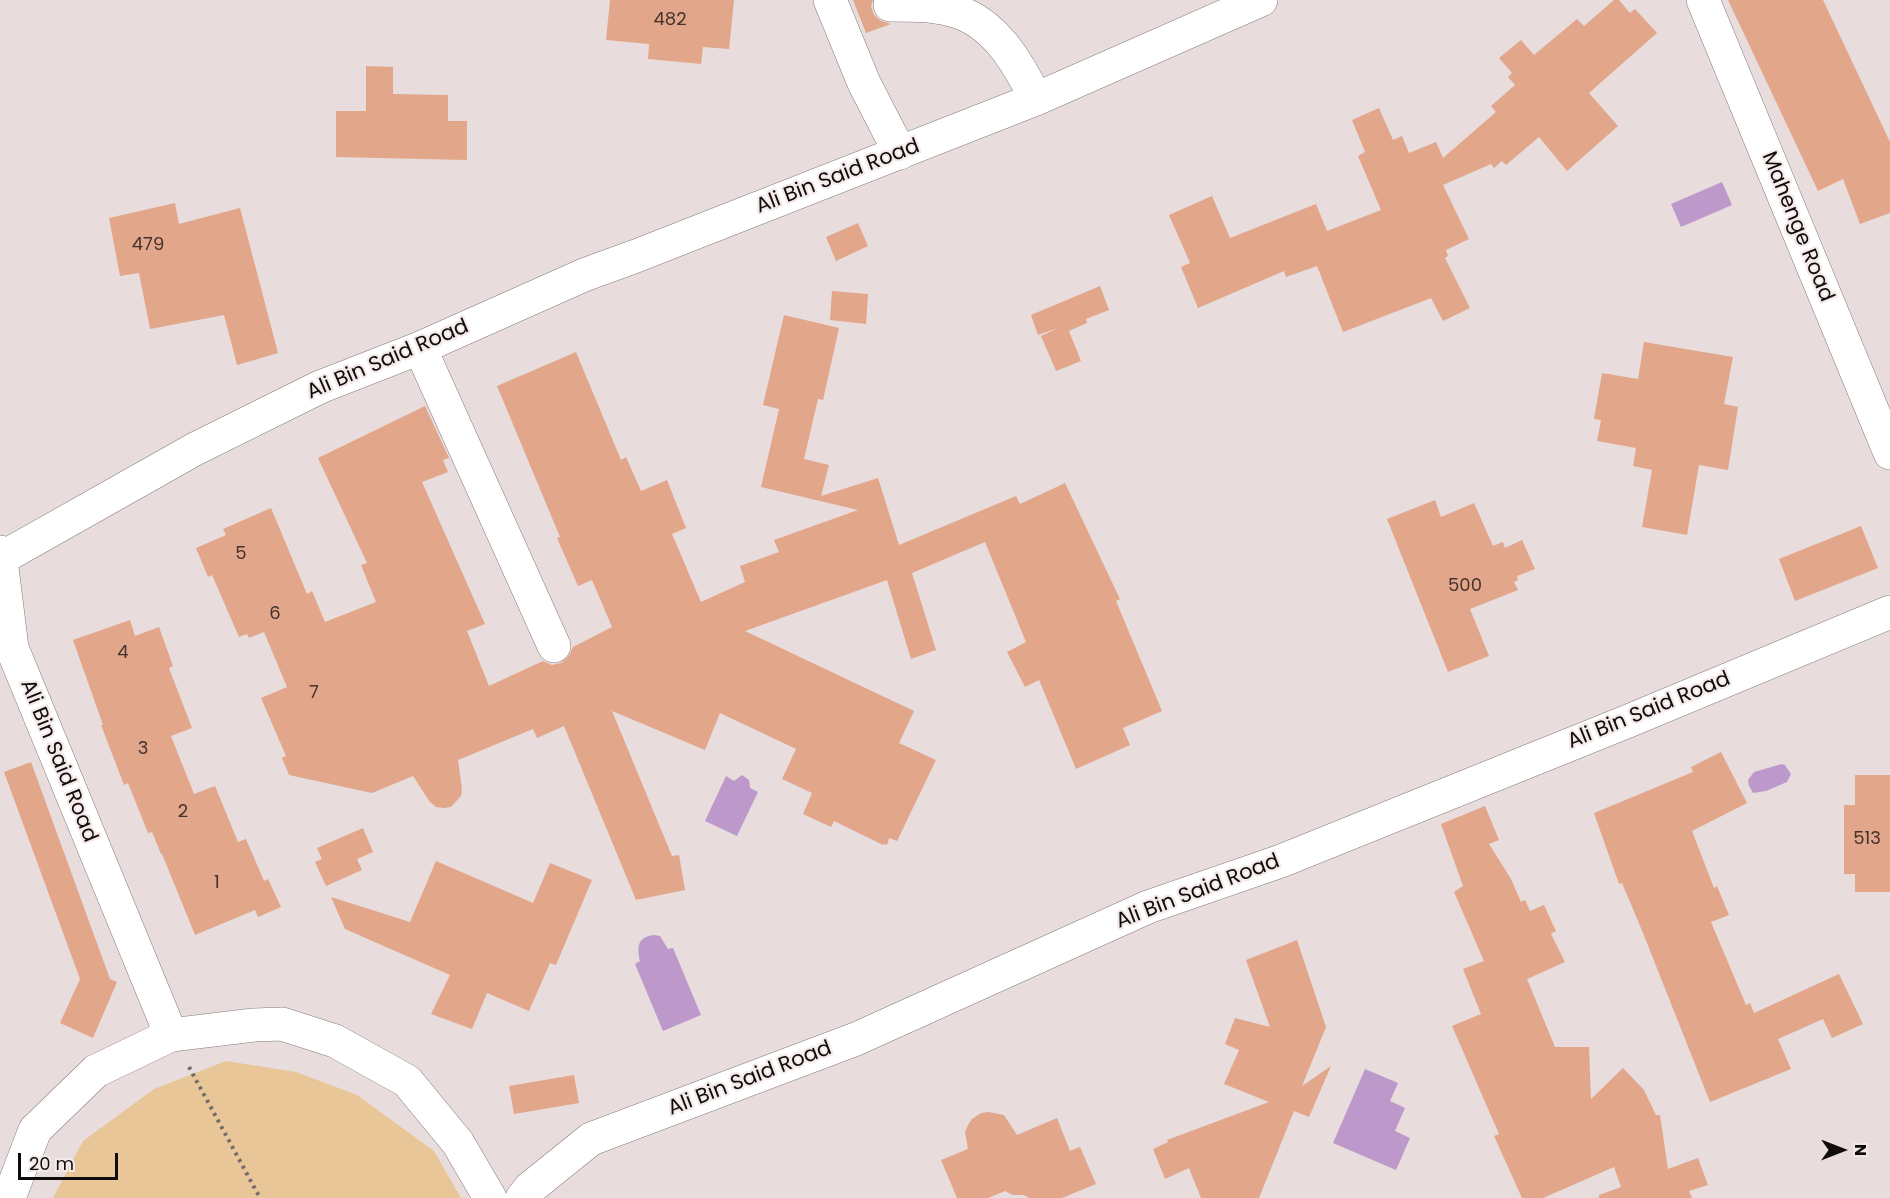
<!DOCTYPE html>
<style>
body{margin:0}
#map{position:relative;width:1890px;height:1198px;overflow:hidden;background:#e8dcdd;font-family:Poppins,sans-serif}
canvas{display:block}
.north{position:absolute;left:1812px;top:1120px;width:60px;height:60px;-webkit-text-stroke:4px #f5eaea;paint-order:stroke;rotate:90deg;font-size:16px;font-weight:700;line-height:24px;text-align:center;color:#100c0c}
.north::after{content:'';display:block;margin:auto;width:21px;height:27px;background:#100c0c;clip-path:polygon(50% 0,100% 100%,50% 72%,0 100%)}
.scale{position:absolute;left:18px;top:1153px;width:100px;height:27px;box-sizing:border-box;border:3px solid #100c0c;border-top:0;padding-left:8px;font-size:18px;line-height:21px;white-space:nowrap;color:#100c0c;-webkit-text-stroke:4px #f5eaea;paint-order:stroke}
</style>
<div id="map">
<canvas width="1890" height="1198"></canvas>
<div class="north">N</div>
<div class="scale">20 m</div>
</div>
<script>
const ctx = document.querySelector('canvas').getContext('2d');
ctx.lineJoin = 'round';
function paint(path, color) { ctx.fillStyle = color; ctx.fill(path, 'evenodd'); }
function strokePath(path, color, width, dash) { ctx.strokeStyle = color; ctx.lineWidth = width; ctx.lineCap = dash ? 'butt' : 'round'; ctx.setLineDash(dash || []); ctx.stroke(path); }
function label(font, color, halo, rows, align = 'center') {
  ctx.font = font + ' Poppins,sans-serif'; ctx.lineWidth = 4.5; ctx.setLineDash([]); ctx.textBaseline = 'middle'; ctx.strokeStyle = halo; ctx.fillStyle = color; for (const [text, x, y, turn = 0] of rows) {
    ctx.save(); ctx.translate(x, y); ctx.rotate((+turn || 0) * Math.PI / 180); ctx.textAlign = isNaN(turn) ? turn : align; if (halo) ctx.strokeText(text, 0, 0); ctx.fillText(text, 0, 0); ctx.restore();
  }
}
paint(new Path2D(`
 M226,1061L296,1072L357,1095L434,1151L461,1198H53L83,1141L154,1089Z`), '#e9c697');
paint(new Path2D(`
 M1722,182L1732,205L1681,227L1671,204Z
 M1782,764L1785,765L1791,774L1787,782L1766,791L1753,793L1749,786L1748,780L1754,772Z
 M742,775L749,780L750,788L758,792L737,836L705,821L726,776L734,781Z
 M654,935L660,936L668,949L673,948L701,1015L663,1031L635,964L640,961C637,947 637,937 654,935Z
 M1365,1069L1398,1083L1390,1101L1405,1108L1395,1131L1410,1138L1396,1170L1333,1143Z`), '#bd98ca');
paint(new Path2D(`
 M610,0H734L729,49L703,47L701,64L648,59L649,44L606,40Z
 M853,0H873L871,6L874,15L881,21L891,24L866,33Z
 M1614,0H1619L1630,13L1635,9L1657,33L1589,93L1618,126L1567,171L1539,137L1506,165L1502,161L1494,168L1491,164L1443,185L1469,239L1446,250L1448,256L1445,258L1470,308L1443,321L1431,298L1343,332L1317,266L1286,277L1284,271L1198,308L1181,267L1190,263L1169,215L1212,196L1230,238L1316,204L1327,231L1381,210L1358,156L1365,152L1352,120L1379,108L1393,140L1402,136L1409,153L1436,142L1443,158L1496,112L1491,106L1515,85L1508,77L1512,73L1499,58L1521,40L1534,55L1577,19L1584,26Z
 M1728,0H1823L1890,142V213L1860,224L1843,179L1818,191Z
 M366,66L393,67V94L448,95V121H467V160L336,157V111H366Z
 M175,203L179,224L240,208L278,353L237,365L224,315L150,329L139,273L120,276L109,218Z
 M858,223L868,246L836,261L826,237Z
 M1100,286L1109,310L1086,319L1087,323L1069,331L1081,361L1056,371L1041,336L1058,328L1038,335L1031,315Z
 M832,291L868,294L866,324L830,320Z
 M784,315L839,328L823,400L818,399L804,459L829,465L821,496L878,478L899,545L1016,496L1020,504L1065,483L1120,599L1116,601L1162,711L1123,728L1130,745L1076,769L1039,680L1025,687L1007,652L1026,642L985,542L912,573L936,650L911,659L887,580L745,631L914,711L899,743L936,760L897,841L889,838L887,845L884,844L883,845L834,821L831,827L803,814L812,793L782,779L796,749L720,713L705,750L612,711L672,856L679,855L685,890L636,900L564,726L537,738L533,729L458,760L462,789L461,796L451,807L444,808L436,807L430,802L413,776L372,793L289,775L282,758L286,756L261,698L287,687L264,632L249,638L247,634L239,637L212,575L208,577L196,548L226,535L223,529L271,508L307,594L312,591L325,622L376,602L361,565L367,563L318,458L425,406L449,458L443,460L448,472L422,482L485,624L467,631L489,686L543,661L552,665L561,663L569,656L573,647L612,627L592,580L578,586L557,538L560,537L497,386L576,352L621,460L626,457L641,491L667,480L686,528L672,534L701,602L745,582L740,566L779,552L774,540L858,510L761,487L779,409L763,405Z
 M1644,342L1733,357L1724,404L1738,407L1728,470L1699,465L1687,535L1642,527L1652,470L1633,466L1636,448L1597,441L1601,420L1594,419L1602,373L1638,379Z
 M1435,500L1441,517L1474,503L1493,546L1503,542L1505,548L1522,540L1535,569L1517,576L1518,580L1514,582L1518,590L1470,609L1489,656L1448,672L1387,519Z
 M1861,526L1878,568L1795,601L1779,559Z
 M130,620L135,636L159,627L173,666L169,668L192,728L171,736L194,794L215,786L238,842L246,839L264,881L268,879L281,907L258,917L255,910L195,935L162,854H161L152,832L148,833L128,783L124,785L101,725H103L73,640Z
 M1721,752L1747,803L1692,831L1714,888L1717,886L1729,915L1711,922L1746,1005L1750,1003L1754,1013L1839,974L1863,1024L1832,1038L1823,1019L1778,1039L1791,1069L1710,1102L1643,933L1622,883L1619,884L1594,813L1693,772L1691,767Z
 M31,762L110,979L117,982L93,1038L60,1023L80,979L4,772Z
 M1855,775H1890V892H1855V874H1844V805H1855Z
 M1485,806L1499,840L1489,844L1511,879L1521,902L1525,900L1530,911L1544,905L1556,931L1551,934L1565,962L1527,979L1555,1047H1589L1591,1099L1623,1068L1644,1090L1656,1115H1660L1668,1169L1698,1158L1708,1185L1689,1191L1692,1198H1599V1195L1621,1187L1614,1167L1543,1198H1522L1494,1136L1499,1134L1452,1026L1481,1014L1463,969L1484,961L1454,892L1463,886L1441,824Z
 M363,828L373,852L357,859L362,870L326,886L315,862L322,859L317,848Z
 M436,861L533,903L550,863L592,880L556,965L550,963L529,1011L487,993L472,1029L431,1014L450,975L345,929L331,897L410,922Z
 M1297,940L1326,1027L1302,1086L1331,1066L1309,1117L1294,1111L1259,1198H1201L1189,1168L1165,1179L1153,1149L1168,1142L1167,1140L1269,1102L1224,1084L1239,1050L1225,1044L1235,1018L1270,1027L1246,960Z
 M574,1075L579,1103L514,1114L509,1086Z
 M989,1112L1004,1115L1017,1135L1057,1118L1070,1151L1080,1147L1096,1184L1062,1198H1029L1024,1195H1013L1005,1191L988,1198H957L941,1160L968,1149L965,1132L968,1125L972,1119L981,1113Z`), '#e2a68b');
const minor = new Path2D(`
 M830,0L864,83L900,153
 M1703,0L1890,453
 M890,5C910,5 932,5 951,10C994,20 1018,63 1036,99
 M420,348L554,646
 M0,552L12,648L171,1035
 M0,559L195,449L320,387L420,348L584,275L636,256L1036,99L1261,0
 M522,1198L530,1188L591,1139L856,1039L1148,907L1281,861L1626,722L1890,612`);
const tertiary = new Path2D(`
 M9,1198L35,1130L96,1071L171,1035L254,1025L282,1024L335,1041L407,1081L458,1143L490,1198`);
strokePath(minor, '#857a7a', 34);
strokePath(tertiary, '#857a7a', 34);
strokePath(new Path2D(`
 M189,1067L260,1198`), '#746c6c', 4, [3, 4.5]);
strokePath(minor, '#fff', 33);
strokePath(tertiary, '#fff', 33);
label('18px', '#44322c', null, [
 ["482",670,20],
 ["479",148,245],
 ["5",241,554],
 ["500",1465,586],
 ["6",275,614],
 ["4",123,653],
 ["7",314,693],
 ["3",143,749],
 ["2",183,812],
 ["513",1867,839],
 ["1",217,883]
]);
label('21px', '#100c0c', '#f5eaea', [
 ["Ali Bin Said Road",838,177,-21],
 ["Mahenge Road",1797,227,68],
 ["Ali Bin Said Road",388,360,-23],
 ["Ali Bin Said Road",1649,711,-22],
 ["Ali Bin Said Road",58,761,68],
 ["Ali Bin Said Road",1198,892,-21],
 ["Ali Bin Said Road",750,1079,-21]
]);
</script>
